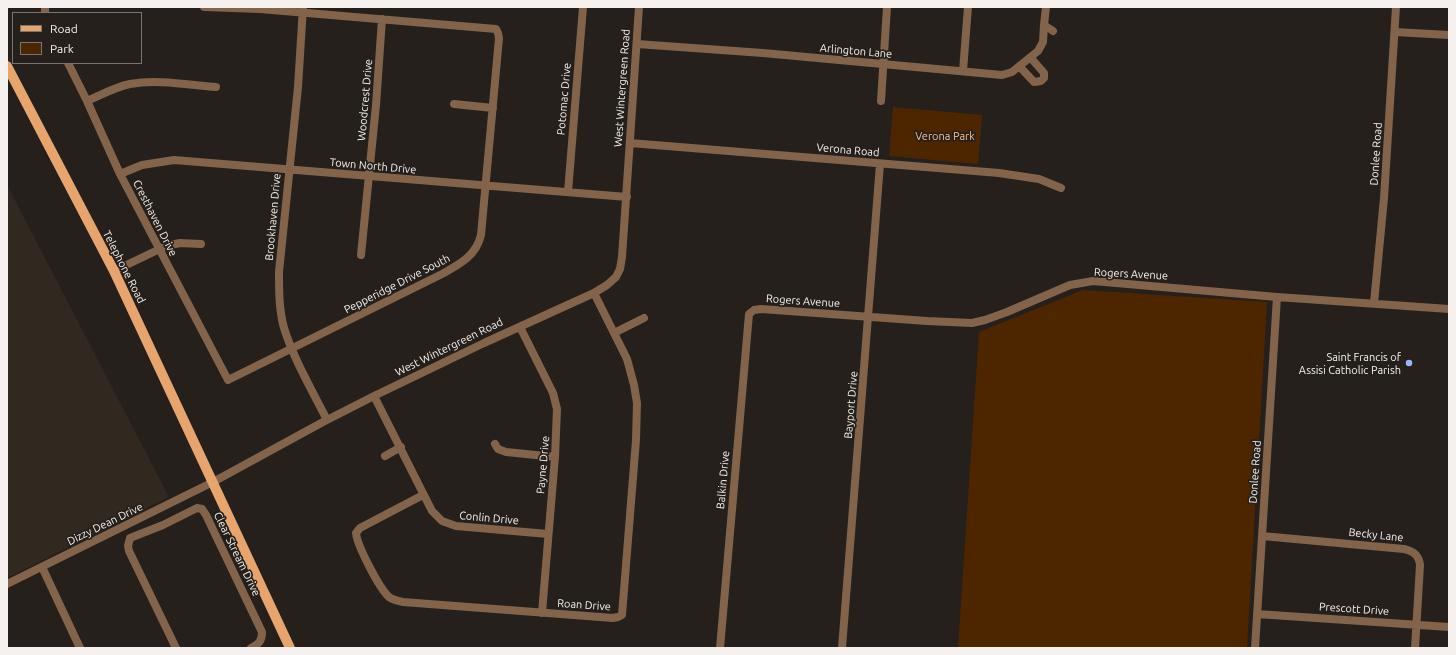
<!DOCTYPE html>
<style>
body{margin:0}
#map{position:relative;width:1456px;height:655px;overflow:hidden;background:#25201c;font-family:Ubuntu,sans-serif}
canvas{display:block}
.frame{position:absolute;inset:0;border:8px solid #f4f1ee;pointer-events:none}
.legend{position:absolute;left:12px;top:12px;width:130px;height:52px;box-sizing:border-box;background:#25201c;border:1px solid #787470;margin:0;padding:5px 7px;list-style:none;font-size:12px;color:#f4f1ee}
.legend li{display:flex;align-items:center;gap:8px;height:20px}
.legend b{width:20px;border:1px solid #787470}
</style>
<div id="map">
<canvas width="1456" height="655"></canvas>
<div class="frame"></div>
<ul class="legend">
<li><b style="height:5px;background:#e7a56d"></b>Road</li>
<li><b style="height:11px;background:#4d2600"></b>Park</li>
</ul>
</div>
<script>
const ctx = document.querySelector('canvas').getContext('2d');
ctx.lineJoin = 'round';
function paint(path, color) { ctx.fillStyle = color; ctx.fill(path, 'evenodd'); }
function strokePath(path, color, width, dash) { ctx.strokeStyle = color; ctx.lineWidth = width; ctx.lineCap = dash ? 'butt' : 'round'; ctx.setLineDash(dash || []); ctx.stroke(path); }
function label(font, color, halo, rows, align = 'center') {
  ctx.font = font + ' Ubuntu,sans-serif'; ctx.lineWidth = 3.5; ctx.setLineDash([]); ctx.textBaseline = 'middle'; ctx.strokeStyle = halo; ctx.fillStyle = color; for (const [text, x, y, turn = 0] of rows) {
    ctx.save(); ctx.translate(x, y); ctx.rotate((+turn || 0) * Math.PI / 180); ctx.textAlign = isNaN(turn) ? turn : align; if (halo) ctx.strokeText(text, 0, 0); ctx.fillText(text, 0, 0); ctx.restore();
  }
}
paint(new Path2D(`
 M7,185L169,497L7,578Z`), '#312820');
paint(new Path2D(`
 M893,107L982,115L978,164L889,156Z
 M1083,290L1267,302L1247,648H958L979,332Z`), '#4d2600');
strokePath(new Path2D(`
 M303,7L298,87L279,272C279,291 279,310 284,328C294,360 312,390 327,420
 M1046,7L1044,25L1053,31
 M45,13V7
 M1395,32L1449,35
 M637,44L763,53L1002,75L1012,72L1038,51L1043,42L1044,25
 M68,63L87,101L120,174L228,380L442,274C460,264 476,256 481,235L499,38L498,33L496,29L260,9L204,7
 M1020,67L1034,82L1041,81L1044,78V73L1031,58
 M963,71L968,7
 M87,101C101,95 115,87 130,84C158,79 189,85 216,87
 M881,101L887,7
 M454,104L493,108
 M630,143L999,173L1039,179L1061,188
 M120,174L142,165L174,160L627,197
 M568,192L583,7
 M361,255L376,105L382,19
 M114,271L166,246L180,243L201,244
 M1374,303L1384,198L1396,7
 M520,327L553,393L557,409L555,457L542,613
 M614,333L644,318
 M374,396L432,511L442,521L456,526L548,534
 M495,444L498,449L506,452L555,457
 M385,456L401,447
 M423,495L360,528L356,533C357,545 379,588 389,597C393,600 398,601 403,602L613,618L618,617L622,615L636,440L637,403L634,385L627,359L594,293
 M1262,536L1404,549C1413,551 1419,555 1420,565L1415,648
 M42,567L80,648
 M7,584L213,482L323,422L374,396L484,343L594,293L607,285L616,277L620,269L622,257L639,7
 M1257,614L1449,627
 M176,648L129,551L128,546L130,538L163,525L197,508L202,509L206,515L262,632C262,641 259,644 251,648
 M720,648L749,314L754,310L761,309L927,321L972,323L985,320L1007,312L1070,285L1093,281L1277,297L1449,309
 M842,648L880,164
 M1255,648L1277,297`), '#836349', 8);
strokePath(new Path2D(`
 M7,66L114,271L290,648`), '#e7a56d', 10);
for (const [x, y, r, color] of [
 [1409,363,4,"#98b5fd"]
]) { const dot = new Path2D(); dot.arc(x, y, r, 0, 2 * Math.PI); ctx.fillStyle = color; ctx.fill(dot); strokePath(dot, '#25201c', 1.5); }
label('11px', '#f4f1ee', '#25201c', [
 ["Arlington Lane",856,51,5],
 ["West Wintergreen Road",622,88,-86],
 ["Potomac Drive",564,99,-85],
 ["Woodcrest Drive",365,100,-85],
 ["Verona Road",848,150,5],
 ["Donlee Road",1376,154,-86],
 ["Town North Drive",373,166,5],
 ["Brookhaven Drive",273,217,-85],
 ["Cresthaven Drive",155,218,63],
 ["Telephone Road",124,267,63],
 ["Rogers Avenue",1131,274,3],
 ["Pepperidge Drive South",397,284,-27],
 ["Rogers Avenue",803,301,4],
 ["West Wintergreen Road",449,347,-26],
 ["Bayport Drive",851,405,-85],
 ["Payne Drive",543,465,-85],
 ["Donlee Road",1255,472,-86],
 ["Balkin Drive",723,480,-85],
 ["Conlin Drive",489,518,5],
 ["Dizzy Dean Drive",105,524,-26],
 ["Becky Lane",1376,535,6],
 ["Clear Stream Drive",237,554,64],
 ["Roan Drive",584,605,4],
 ["Prescott Drive",1354,609,4]
]);
label('11px', '#fdc291', '#25201c', [
 ["Verona Park",945,136]
]);
label('11px', '#f4f1ee', '#25201c', [
 ["Saint Francis of",1401,357],
 ["Assisi Catholic Parish",1401,370]
], 'right');
</script>
